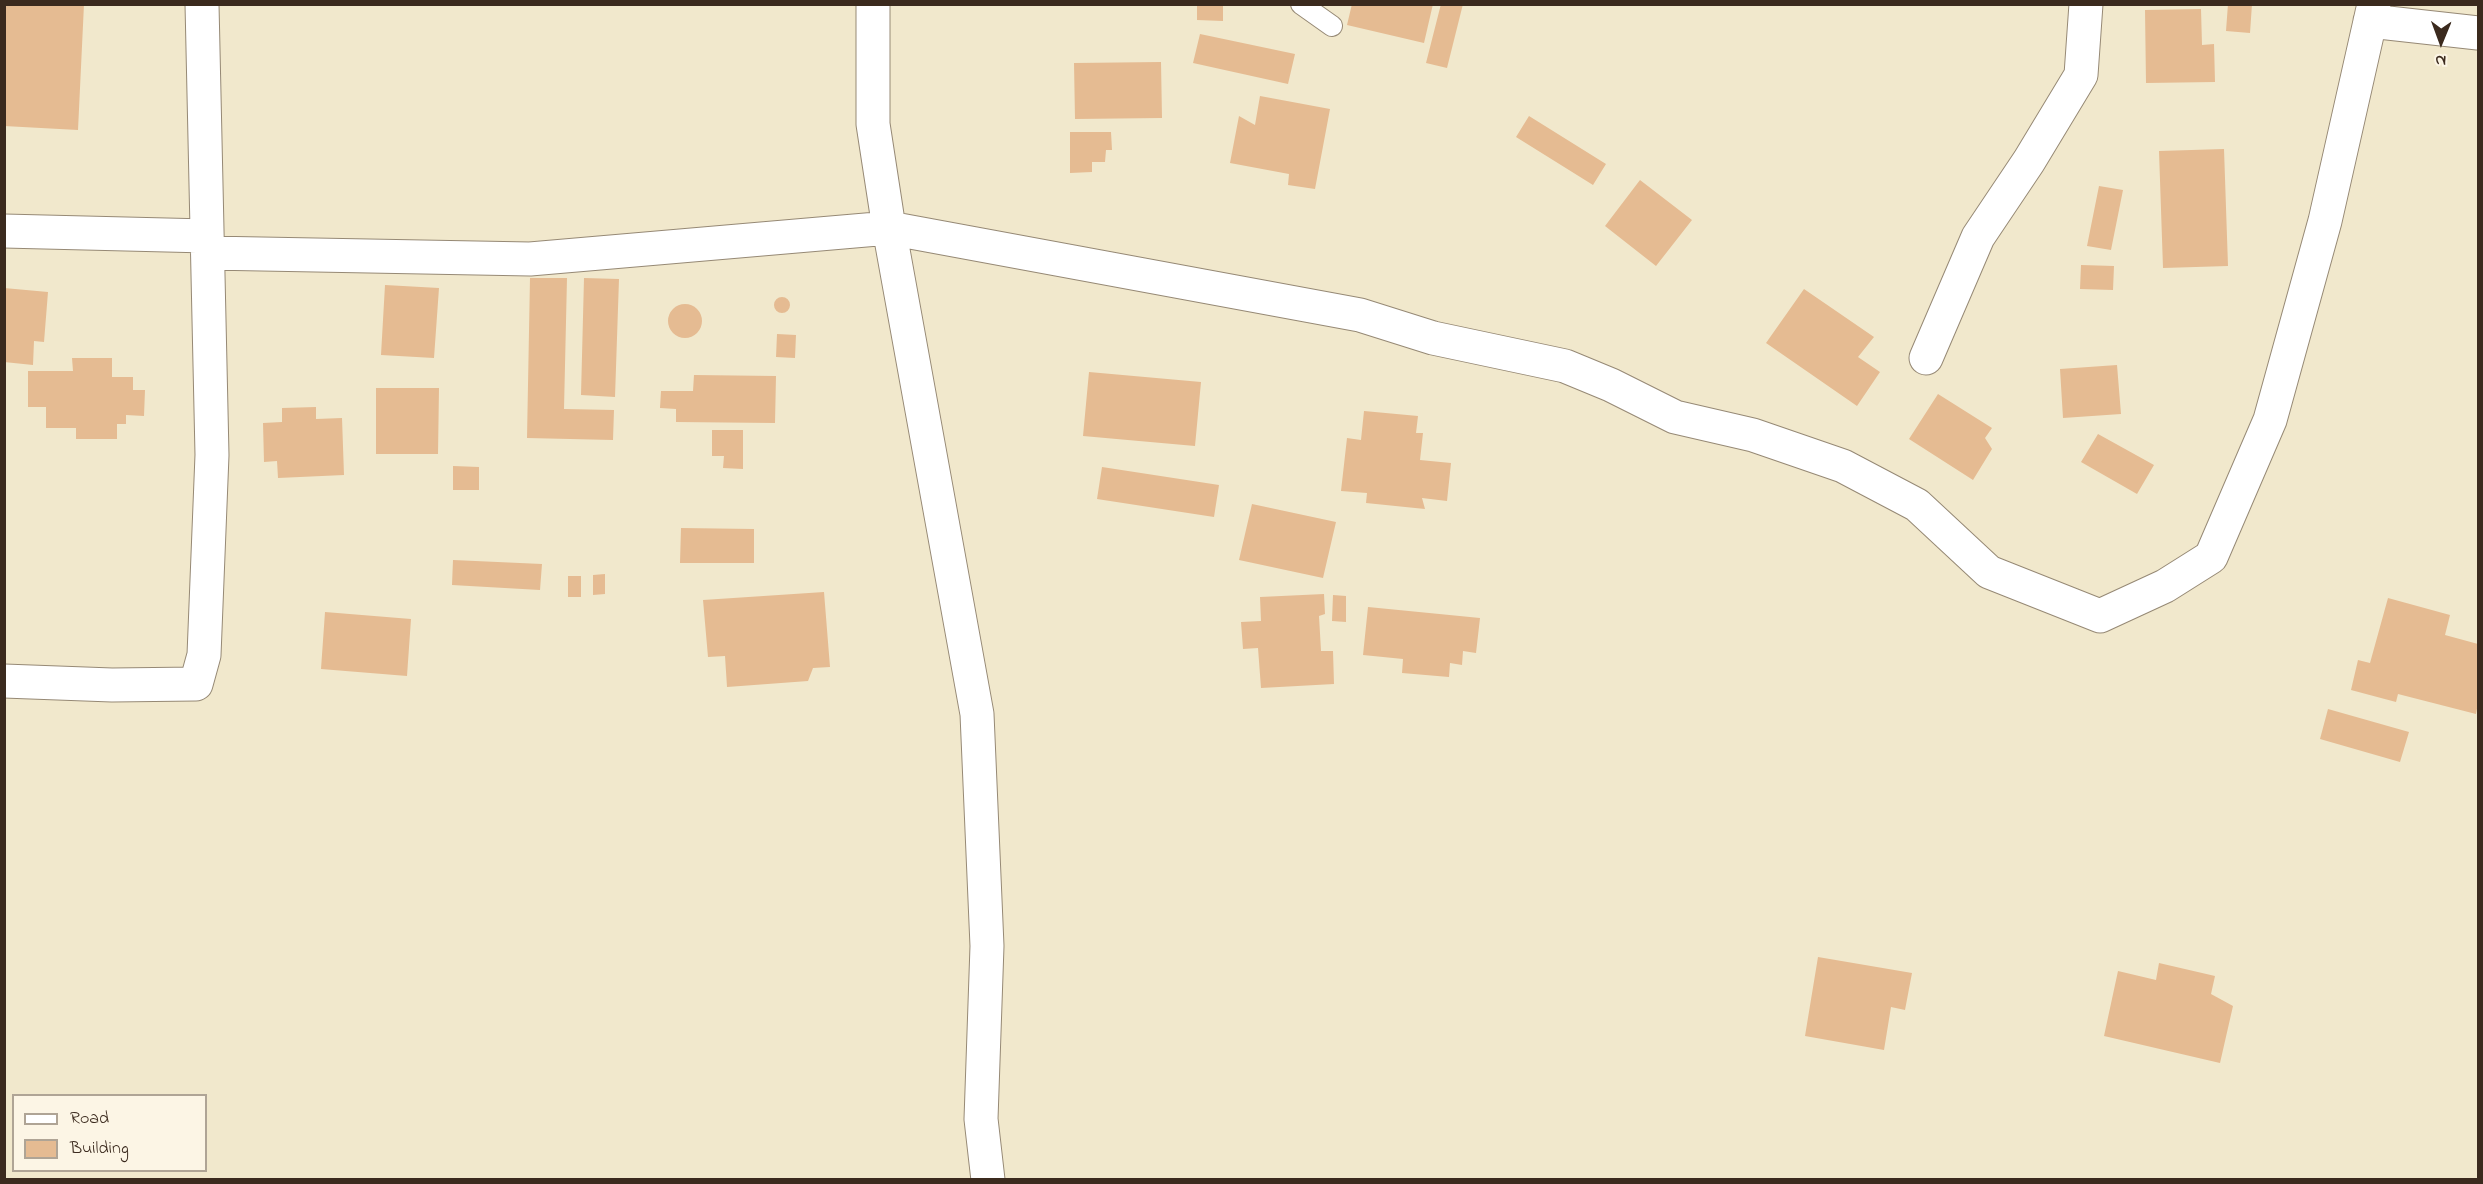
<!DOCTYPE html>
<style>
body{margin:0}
#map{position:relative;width:2483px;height:1184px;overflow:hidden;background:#f1e8cc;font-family:"Indie Flower",sans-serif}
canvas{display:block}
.frame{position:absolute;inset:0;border:6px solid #3b2a1e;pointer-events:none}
.legend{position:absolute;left:12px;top:1094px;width:195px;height:78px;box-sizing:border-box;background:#fcf5e5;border:2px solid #afa495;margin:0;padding:8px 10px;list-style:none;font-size:18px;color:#3b2a1e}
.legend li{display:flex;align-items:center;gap:12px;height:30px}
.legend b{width:30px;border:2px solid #afa495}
.north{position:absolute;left:2411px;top:12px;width:60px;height:60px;-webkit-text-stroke:4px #fcf5e5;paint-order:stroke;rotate:181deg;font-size:16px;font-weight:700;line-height:24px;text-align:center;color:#3b2a1e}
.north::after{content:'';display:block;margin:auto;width:21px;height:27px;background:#3b2a1e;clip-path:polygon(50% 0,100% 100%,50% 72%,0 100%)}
</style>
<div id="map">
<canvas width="2483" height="1184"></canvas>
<div class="frame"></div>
<ul class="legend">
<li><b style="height:8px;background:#fff"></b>Road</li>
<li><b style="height:16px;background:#e5bb92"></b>Building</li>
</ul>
<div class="north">N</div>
</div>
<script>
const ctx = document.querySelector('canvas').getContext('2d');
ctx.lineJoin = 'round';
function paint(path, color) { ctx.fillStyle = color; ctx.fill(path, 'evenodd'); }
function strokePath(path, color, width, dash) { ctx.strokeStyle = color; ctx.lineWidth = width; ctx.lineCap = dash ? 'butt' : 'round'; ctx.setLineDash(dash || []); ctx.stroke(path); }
paint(new Path2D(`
 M4,4H84L78,130L4,126Z
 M1197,4H1223V21L1197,20Z
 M1352,4H1433L1424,43L1347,25Z
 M1441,4H1463L1447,68L1426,63Z
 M2228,4H2252L2250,33L2226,31Z
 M2201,9L2202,45L2214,44L2215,82L2146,83L2145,10Z
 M1200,34L1295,54L1288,84L1193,63Z
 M1161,62L1162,118L1075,119L1074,63Z
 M1260,96L1330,109L1315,189L1288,185L1289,174L1230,163L1239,116L1255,125Z
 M1529,116L1606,164L1593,185L1516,137Z
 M1070,132H1111L1112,150H1106L1105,162H1092V172L1070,173Z
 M2224,149L2228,266L2163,268L2159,151Z
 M1640,180L1692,220L1656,266L1605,226Z
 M2099,186L2123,190L2111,250L2087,246Z
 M2081,265L2114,266L2113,290L2080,289Z
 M530,278H567L564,409L614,410L613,440L527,438Z
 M584,278L619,279L615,397L581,395Z
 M385,285L439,288L434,358L381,355Z
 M4,288L48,292L44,342L34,341L33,365L4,362Z
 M1804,289L1874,337L1858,357L1880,372L1857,406L1766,343Z
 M774 305a8 8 0 1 1 16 0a8 8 0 1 1-16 0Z
 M668 321a17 17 0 1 1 34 0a17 17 0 1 1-34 0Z
 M777,334L796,335L795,358L776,357Z
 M72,358H112V377H133V390H145L144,416L126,415V424H117V439H76V428H46V407H28V371H73Z
 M2117,365L2121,414L2063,418L2060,369Z
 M1089,372L1201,382L1195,446L1083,436Z
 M694,375L776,376L775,423L676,422V409L660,408L661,391H693Z
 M376,388H439L438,454H376Z
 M1938,394L1992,428L1985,438L1992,449L1973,480L1909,439Z
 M316,407V419L342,418L344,475L278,478L277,461L264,462L263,423L282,422V408Z
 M1364,411L1418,416L1416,433H1423L1420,460L1451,463L1447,501L1422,498L1425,509L1366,503L1367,493L1341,491L1347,438L1361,440Z
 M712,430H743V469L723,468L724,456H712Z
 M2098,434L2154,465L2137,494L2081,462Z
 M453,466L479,467V490H453Z
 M1102,467L1219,485L1214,517L1097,499Z
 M1252,504L1336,522L1323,578L1239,560Z
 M681,528L754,529V563H680Z
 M453,560L542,564L540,590L452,585Z
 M605,574V594L593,595V575Z
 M568,576H581V597H568Z
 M824,592L830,667L813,668L808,681L727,687L725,656L708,657L703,600Z
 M1324,594L1325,614L1319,616L1321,651H1333L1334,684L1261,688L1258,648L1243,649L1241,622L1261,621L1260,597Z
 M1333,595L1346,596V622L1332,621Z
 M2388,598L2450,615L2445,635L2478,644V703L2476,714L2398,694L2396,702L2351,690L2358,660L2370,663Z
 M1368,607L1480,618L1476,653L1463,651L1462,665L1450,663L1449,677L1402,673L1403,659L1363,655Z
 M325,612L411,619L407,676L321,669Z
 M2328,709L2409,732L2400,762L2320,739Z
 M1818,957L1912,973L1905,1010L1891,1007L1884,1050L1805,1036Z
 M2159,963L2215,976L2211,994L2233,1006L2220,1063L2104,1036L2118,971L2156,980Z`), '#e5bb92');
const lane = new Path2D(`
 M1301,4L1332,26`);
const street = new Path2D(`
 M873,4V124L889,228L977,714L987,946L981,1119L988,1180
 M2370,21L2478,33
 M4,231L207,236
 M208,253L530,259L889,228L1360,315L1433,338L1565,366L1611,385L1675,417L1753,435L1843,466L1917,505L1989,572L2100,616L2165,586L2211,557L2270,420L2325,221L2374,4
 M1926,358L1978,237L2029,161L2081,75L2086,4
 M4,681L112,685L196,684L204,655L212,455L202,4`);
strokePath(lane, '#968975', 22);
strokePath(street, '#968975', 35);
strokePath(lane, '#fff', 20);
strokePath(street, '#fff', 33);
</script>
